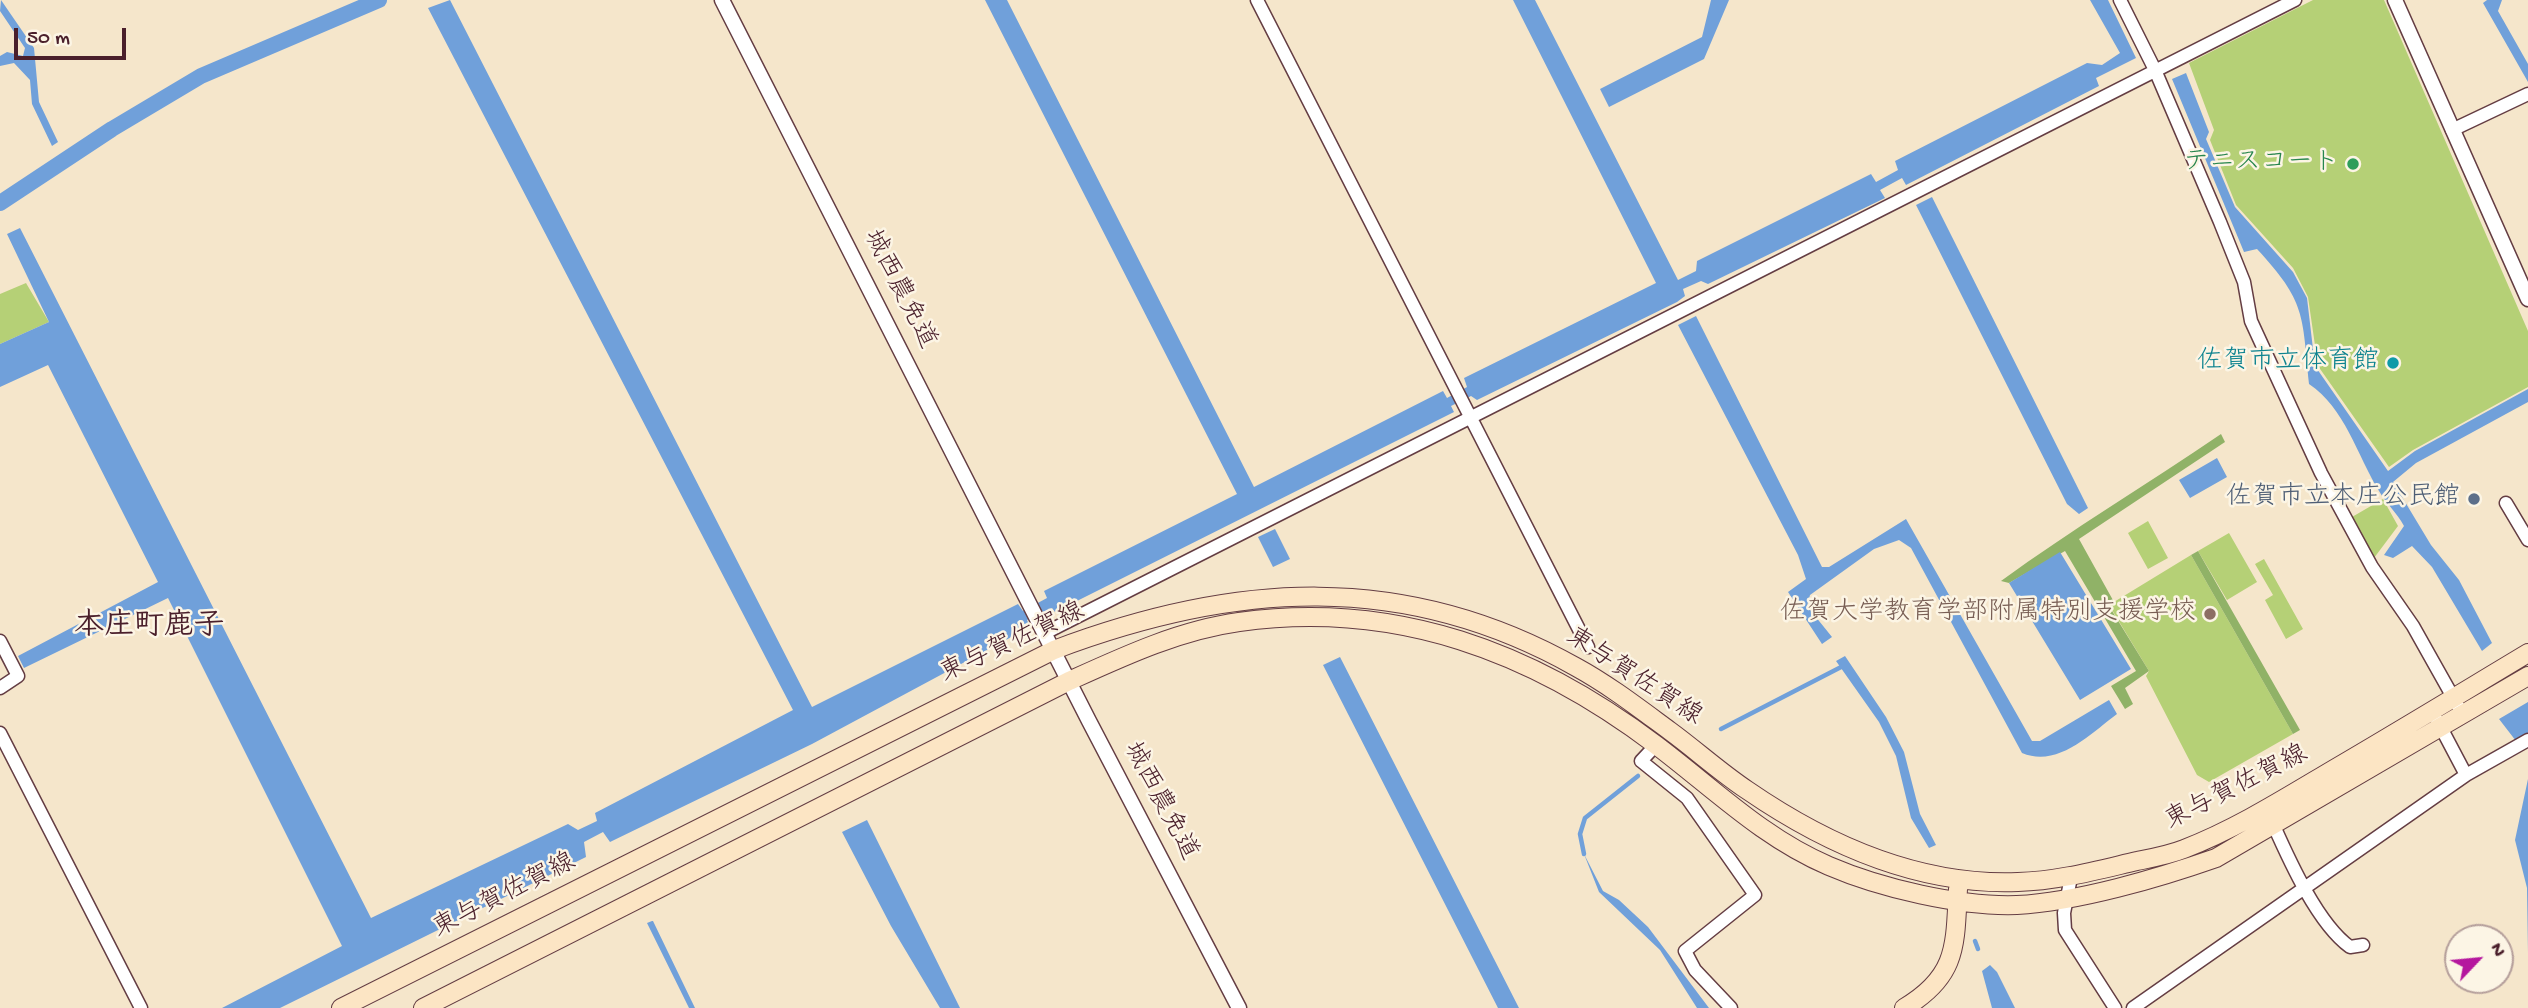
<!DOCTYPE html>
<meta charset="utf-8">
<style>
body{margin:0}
#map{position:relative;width:2528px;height:1008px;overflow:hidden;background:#f5e6cb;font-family:"Gochi Hand",sans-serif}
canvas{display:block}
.north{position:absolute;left:2444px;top:924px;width:70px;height:70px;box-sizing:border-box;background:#fcf5e5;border:2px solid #b59f9b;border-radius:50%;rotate:64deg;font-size:19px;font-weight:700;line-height:28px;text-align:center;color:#4a1f2b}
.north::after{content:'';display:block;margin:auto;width:24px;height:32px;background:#b5179e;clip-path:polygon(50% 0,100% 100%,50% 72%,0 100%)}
.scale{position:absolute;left:14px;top:28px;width:112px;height:32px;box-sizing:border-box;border:4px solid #4a1f2b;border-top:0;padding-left:9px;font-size:21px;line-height:24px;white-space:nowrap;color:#4a1f2b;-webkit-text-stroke:5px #fcf5e5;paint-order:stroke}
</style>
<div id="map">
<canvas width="2528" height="1008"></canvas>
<div class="north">N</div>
<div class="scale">50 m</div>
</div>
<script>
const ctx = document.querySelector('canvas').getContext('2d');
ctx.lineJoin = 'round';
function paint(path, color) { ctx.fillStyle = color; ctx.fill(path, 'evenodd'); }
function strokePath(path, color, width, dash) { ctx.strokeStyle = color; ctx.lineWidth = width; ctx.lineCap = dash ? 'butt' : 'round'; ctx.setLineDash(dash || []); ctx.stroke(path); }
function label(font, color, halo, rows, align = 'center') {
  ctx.font = font + ' "Gochi Hand","Klee One",sans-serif'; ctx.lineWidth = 5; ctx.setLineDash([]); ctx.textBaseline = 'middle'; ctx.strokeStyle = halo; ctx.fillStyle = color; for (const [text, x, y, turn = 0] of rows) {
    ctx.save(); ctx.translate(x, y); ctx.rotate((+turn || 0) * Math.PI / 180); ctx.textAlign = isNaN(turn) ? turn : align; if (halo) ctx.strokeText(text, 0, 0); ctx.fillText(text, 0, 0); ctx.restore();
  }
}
paint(new Path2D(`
 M2313,0H2384L2528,331V387L2413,450L2389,467L2318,366L2308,297L2293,268L2236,205L2210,140L2214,130L2189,63Z
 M26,283L49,322L0,344V294Z
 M2383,499L2398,526L2374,558L2352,517Z
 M2148,521L2168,558L2148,569L2128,533Z
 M2229,533L2257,582L2227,600L2198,551Z
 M2191,555L2293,734L2209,782L2197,775L2146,676L2149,671L2109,605Z
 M2264,559L2303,629L2286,639L2265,600L2273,595L2255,564Z`), '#b5d076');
paint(new Path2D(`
 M2221,434L2225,442L2079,539L2114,602L2109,606L2149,671L2125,688L2133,704L2125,709L2111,686L2136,671L2065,551L2009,583L2001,581C2072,529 2148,484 2221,434Z
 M2198,551L2300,730L2293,734L2191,555Z`), '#90b267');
paint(new Path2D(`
 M1,0L34,48L39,102L58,142L52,146L32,104L30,80L14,63L0,66V56L7,52L23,56L25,48L0,11Z
 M450,0L812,707L1018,604L1023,611L1047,598L1044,591L1237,494L985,0H1007L1254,487L1443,391L1447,398L1467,387L1464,378L1656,283L1513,0H1535L1678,280L1696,271L1697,261L1871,174L1876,182L1898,170L1895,161L2087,63L2102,65L2120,53L2090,0H2108L2136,58L2096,78L2099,86L1906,185L1902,178L1880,190L1885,198L1708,284L1701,281L1683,289L1685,296L1677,302L1477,400L1471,396L1451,406L1454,412L1055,612L1052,608L1027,620L1030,627L812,744L610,842L603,832L584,842L586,857L280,1008H222L342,946L168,598L24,668L18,656L158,582L48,365L0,387V344L49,322L7,234L20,228L371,918L568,824L578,830L597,821L595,813L793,710L428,8Z
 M1711,0H1729L1704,59L1609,107L1600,89L1702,37Z
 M2487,0H2502L2498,11L2528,64V82L2483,3Z
 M2186,73L2209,132L2206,139L2235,207L2293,272L2307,298L2315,366L2388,471L2415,451L2528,389V402L2416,463L2393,482L2431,545L2459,580L2492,643L2482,651L2432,567L2412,546L2393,558L2384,555L2404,526C2397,513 2386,503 2379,491C2357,455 2345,408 2309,384C2302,314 2306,302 2257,249L2244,252L2172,79Z
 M1932,197L2088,508L2079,514L2067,504L1916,205Z
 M1696,316L1822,567H1829L1906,519L2032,741H2040L2109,700L2117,714C2090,734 2058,768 2022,753L1911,548L1899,540L1874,549L1810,595L1807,606L1832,637L1822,644L1788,592L1806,579L1798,555L1678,325Z
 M2217,458L2227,477L2190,498L2179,480Z
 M1275,529L1290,559L1273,567L1258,537Z
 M2060,552L2131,669L2080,700L2009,583Z
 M1845,656L1886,717L1904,752L1920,814L1936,845L1929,848L1911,818L1896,756L1879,722L1836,661Z
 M1340,657L1519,1008H1498L1323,665Z
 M2528,702V735L2516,741L2499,719Z
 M2528,779V953L2527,888L2515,840Z
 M867,820L960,1008H940L891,926L842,832Z
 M1584,854L1603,891L1619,900L1648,927L1709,1008H1697L1660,950L1599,892Z
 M652,921H653L695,1008H689L647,923Z
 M1990,965L1997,972L2015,1008H1992L1982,971Z`), '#70a0da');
strokePath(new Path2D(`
 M1721,729L1845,665
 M1584,854L1580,834L1585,818L1638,776
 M1975,941L1978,949`), '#70a0da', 4.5);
strokePath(new Path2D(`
 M0,203L112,129L201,76L379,0`), '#70a0da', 16);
const minor = new Path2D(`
 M1257,0L1588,647
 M2120,0L2155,70L2220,222L2244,282L2251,321L2321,473L2372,567L2413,626L2463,715
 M2452,130L2528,94
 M2506,503L2528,540
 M1045,633L2295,0
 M0,641L18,676L0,688
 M0,733L141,1008
 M1656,745L1641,761L1687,798L1755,895L1685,951L1695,970L1731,1008
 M2466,775L2528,740
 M2274,826C2290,862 2318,924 2350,947L2363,945
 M2071,877L2064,913L2065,930L2115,1008
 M2133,1008L2466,775L2437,720`);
const tertiary = new Path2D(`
 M722,0L1089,721L1239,1008
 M2395,0L2528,299`);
const secondary = new Path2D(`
 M341,1008L1054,650C1234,582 1404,570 1576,667C1609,685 1640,709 1670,731C1696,750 1720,772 1747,790C1827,845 1919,886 2018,882C2058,881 2098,870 2137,861C2152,858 2169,855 2184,849C2236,829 2285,798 2334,769C2399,731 2463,692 2528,653
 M423,1008L1069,681C1124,656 1180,630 1239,622C1396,600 1533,652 1656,745C1713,788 1763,838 1829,866C1880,888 1960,907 2017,905C2077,902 2159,878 2216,858L2528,676
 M1904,1008C1958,976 1955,945 1958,889`);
strokePath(minor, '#643d43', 15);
strokePath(tertiary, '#643d43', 17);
strokePath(secondary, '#643d43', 20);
strokePath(minor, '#fff', 12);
strokePath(tertiary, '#fff', 14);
strokePath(secondary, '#fce5c4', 18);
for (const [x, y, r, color] of [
 [2353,164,7,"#2e9e5b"],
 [2393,363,7,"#0f9aa8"],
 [2474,499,7,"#5c6f8a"],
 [2210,614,7,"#8d6e63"]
]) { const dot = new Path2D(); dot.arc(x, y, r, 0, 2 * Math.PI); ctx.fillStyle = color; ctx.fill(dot); strokePath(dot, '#fcf5e5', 2.5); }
label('26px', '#27864d', '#fcf5e5', [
 ["テニスコート",2339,164]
], 'right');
label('26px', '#4a1f2b', '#fcf5e5', [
 ["城西農免道",898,290,63],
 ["東与賀佐賀線",1013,644,-25],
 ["東与賀佐賀線",1633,678,33],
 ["東与賀佐賀線",2237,789,-27],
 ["城西農免道",1159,802,62],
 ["東与賀佐賀線",505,897,-27]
]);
label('26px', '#0d838f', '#fcf5e5', [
 ["佐賀市立体育館",2379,363]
], 'right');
label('26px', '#4e5e75', '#fcf5e5', [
 ["佐賀市立本庄公民館",2460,499]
], 'right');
label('26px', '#785e54', '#fcf5e5', [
 ["佐賀大学教育学部附属特別支援学校",2196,614]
], 'right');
label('bold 30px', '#4a1f2b', '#fcf5e5', [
 ["本庄町鹿子",149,628]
]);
</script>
